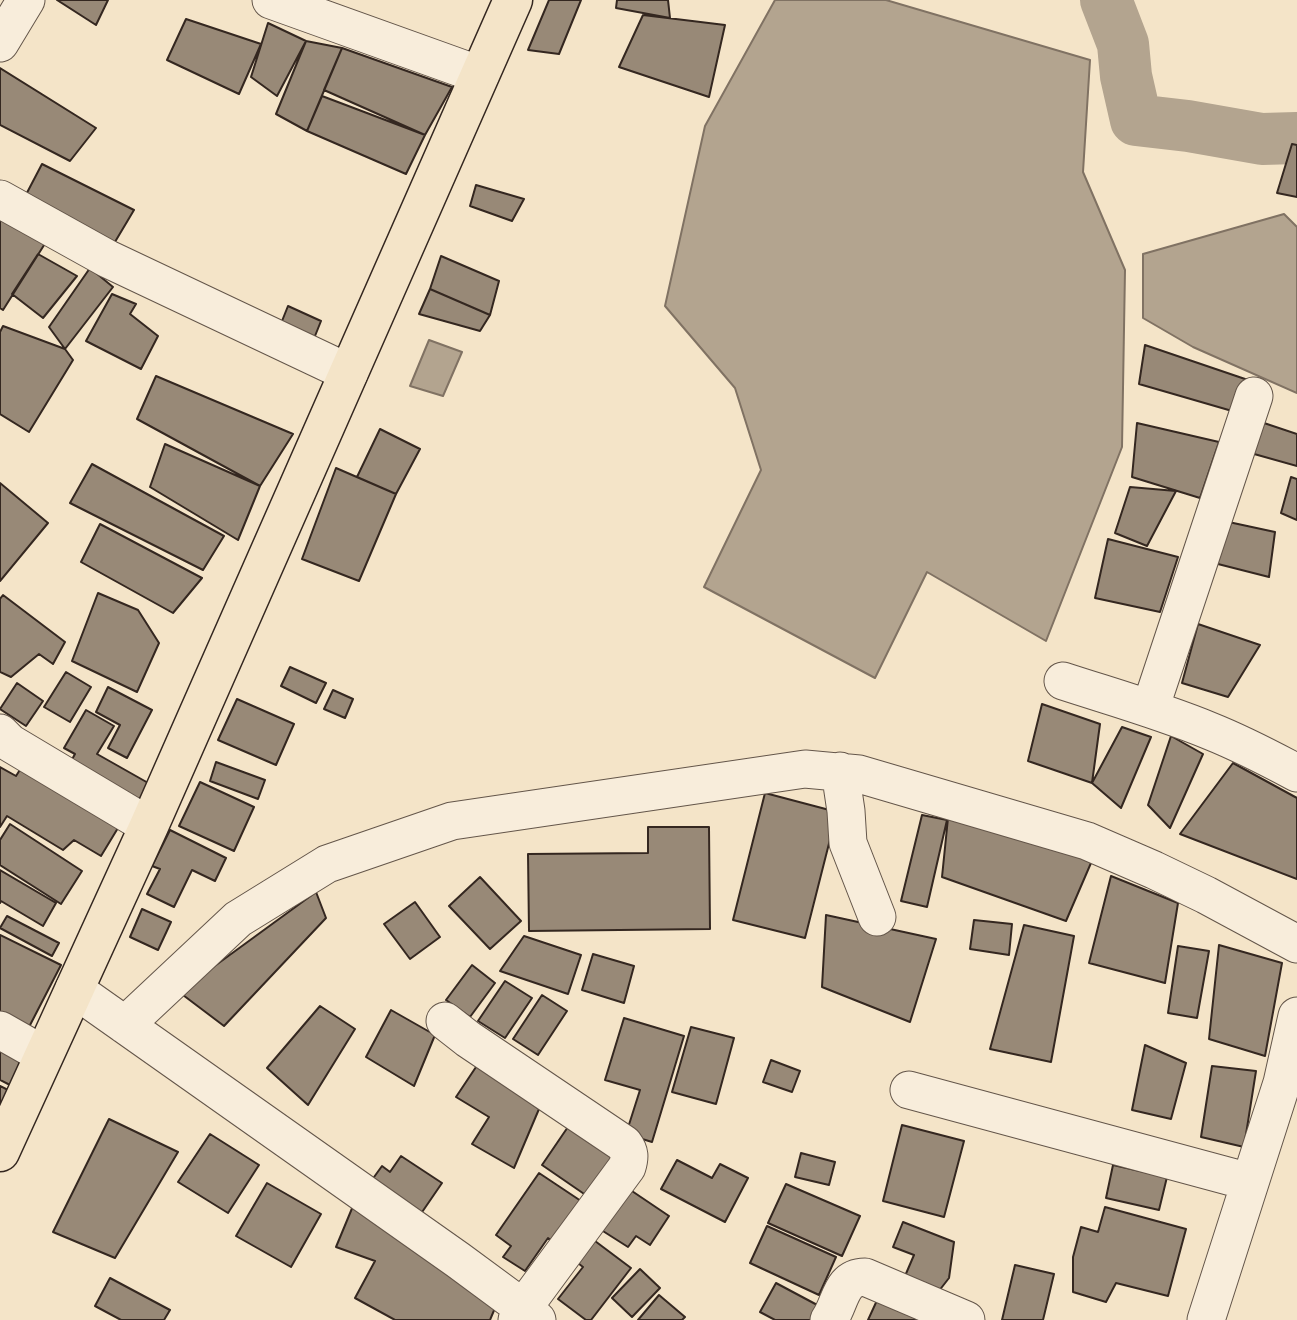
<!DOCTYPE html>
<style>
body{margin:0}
canvas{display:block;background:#f4e4c8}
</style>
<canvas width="1297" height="1320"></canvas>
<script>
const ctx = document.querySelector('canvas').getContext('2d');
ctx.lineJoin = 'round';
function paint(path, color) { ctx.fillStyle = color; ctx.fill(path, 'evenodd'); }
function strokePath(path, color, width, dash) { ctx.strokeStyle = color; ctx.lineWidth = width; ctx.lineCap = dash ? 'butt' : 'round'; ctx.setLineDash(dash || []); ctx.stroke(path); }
const water = new Path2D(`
 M775,0H886L1090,60L1083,172L1125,270L1122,447L1046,641L927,572L875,678L704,587L761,470L735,388L665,306L705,126Z
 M1284,214L1297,227V393L1193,347L1143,318V254Z
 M429,340L462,352L443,396L410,386Z`);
paint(water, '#b3a48f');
strokePath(water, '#807263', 2);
strokePath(new Path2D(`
 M1106,0L1123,44L1126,76L1136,120L1188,126L1262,139L1297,138`), '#b3a48f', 52);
const building = new Path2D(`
 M57,0H108L96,25Z
 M549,0H581L559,54L528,50Z
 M617,0H668L670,18L616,8Z
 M643,15L725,25L709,97L619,67Z
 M186,19L261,44L239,94L167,60Z
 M268,23L306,41L277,96L251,77Z
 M306,41L342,48L307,131L276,114Z
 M342,48L452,87L425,135L324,90Z
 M0,68L96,128L70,161L0,125Z
 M322,96L425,135L406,174L307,131Z
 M1292,144L1297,145V197L1277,193Z
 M42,164L134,210L106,257L19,208Z
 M476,185L524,199L512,221L470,206Z
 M3,215L46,242L3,310L0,308V221Z
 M38,254L77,276L43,318L12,294Z
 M441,256L499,281L490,315L430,289Z
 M90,268L113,287L65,349L49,327Z
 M430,289L490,315L480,331L419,314Z
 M112,294L136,304L130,314L158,336L141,369L86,341Z
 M288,306L321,321L311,346L278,331Z
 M3,326L65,349L73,360L29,432L0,414V332Z
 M1145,345L1248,380L1239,413L1139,384Z
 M156,376L293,434L260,486L137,419Z
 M1261,422L1297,434V466L1247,452Z
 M1137,423L1219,442L1200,498L1132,477Z
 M380,429L420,449L396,494L357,477Z
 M165,444L260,486L238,540L150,487Z
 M92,464L224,536L203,570L70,503Z
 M336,468L396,494L359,581L302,559Z
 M1291,477L1297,479V520L1281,513Z
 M0,483L48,523L0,581Z
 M1130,487L1176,491L1147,546L1115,533Z
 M1224,521L1275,532L1269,577L1214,563Z
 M100,524L202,578L173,613L81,562Z
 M1108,539L1178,557L1160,612L1095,598Z
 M98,593L138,610L159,643L137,692L72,661Z
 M3,595L65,642L53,664L39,654L11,677L0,672V599Z
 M1198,624L1260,645L1228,697L1182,683Z
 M290,667L326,683L316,703L281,686Z
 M66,672L91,687L70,722L44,707Z
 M17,683L43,701L26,726L0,709Z
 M108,687L152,710L127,758L108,748L120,725L96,712Z
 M333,690L353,699L345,718L324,709Z
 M237,699L294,724L276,765L218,740Z
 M1042,704L1100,724L1092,783L1028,761Z
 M86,710L114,726L97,754L150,784L134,812L65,772L75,754L64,748Z
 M1122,727L1151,737L1121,808L1092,783Z
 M1171,736L1203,754L1170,828L1148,805Z
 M216,762L265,780L258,799L210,781Z
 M1233,763L1297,798V879L1180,834Z
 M23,765L121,823L101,856L74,840L63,850L7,816L0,827V767L16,776Z
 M200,782L254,807L234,851L179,826Z
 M765,793L837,812L805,938L733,920Z
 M922,815L947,820L927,907L901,901Z
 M948,818L1094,856L1066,921L942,877Z
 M10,824L82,871L61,904L0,865V840Z
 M648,827H709L710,929L529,931L528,854L648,853Z
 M170,830L226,858L215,881L192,870L174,907L147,894L160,869L152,866Z
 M0,870L56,903L43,926L1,901L0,903Z
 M1111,876L1178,903L1165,983L1089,963Z
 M480,877L521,921L490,949L449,906Z
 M316,892L326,918L224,1026L179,992Z
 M415,902L440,937L410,959L384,924Z
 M142,909L171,922L158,950L130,937Z
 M826,915L936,939L910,1022L822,987Z
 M7,916L59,943L52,956L0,928Z
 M974,920L1012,924L1009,955L970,949Z
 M1024,925L1074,936L1051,1062L990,1049Z
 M0,935L61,965L28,1029L0,1015Z
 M524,936L581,955L568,994L500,971Z
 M1219,945L1282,963L1265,1056L1209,1039Z
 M1178,946L1209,951L1197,1018L1168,1013Z
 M593,954L634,966L624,1003L582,990Z
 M472,965L495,983L470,1017L446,1000Z
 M505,981L532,998L505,1038L478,1021Z
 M542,995L567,1011L538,1055L513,1039Z
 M320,1006L355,1029L308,1105L267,1068Z
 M391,1010L435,1035L414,1086L366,1057Z
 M624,1018L684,1036L652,1142L626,1134L640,1090L605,1080Z
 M691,1027L734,1038L716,1104L672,1092Z
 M0,1042L25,1054L10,1085L0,1080Z
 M1145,1045L1186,1063L1171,1119L1132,1110Z
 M771,1060L800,1071L792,1092L763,1082Z
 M478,1064L539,1109L514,1168L472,1144L489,1117L456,1097Z
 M1212,1066L1256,1071L1244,1147L1201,1137Z
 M0,1086L10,1091L0,1110Z
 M109,1119L178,1152L115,1258L53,1232Z
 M572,1121L620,1154L590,1198L542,1165Z
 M902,1125L964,1141L944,1217L883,1201Z
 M210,1134L259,1165L228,1213L178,1182Z
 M801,1153L835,1162L829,1185L795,1177Z
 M401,1156L442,1183L418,1218L369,1184L382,1166L390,1172Z
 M677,1160L712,1178L720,1164L748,1178L725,1222L661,1189Z
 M1113,1165L1167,1177L1159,1210L1106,1198Z
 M539,1173L581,1201L560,1247L548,1238L525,1271L503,1257L511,1246L496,1235Z
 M267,1183L321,1214L291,1267L236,1236Z
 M786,1184L860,1216L842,1256L768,1223Z
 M623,1185L669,1216L650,1245L636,1236L628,1247L595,1226Z
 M353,1206L495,1308L490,1320H395L355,1298L375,1261L336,1247Z
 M1105,1207L1186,1229L1168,1296L1116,1283L1106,1302L1073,1292V1257L1081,1227L1098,1232Z
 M903,1222L954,1242L949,1278L935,1296L902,1283L914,1255L893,1247Z
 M767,1226L836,1257L819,1295L750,1263Z
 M591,1238L631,1268L591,1320H586L558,1299L583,1267L574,1260Z
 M1015,1265L1054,1274L1043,1320H1002Z
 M640,1269L660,1288L632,1317L612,1298Z
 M110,1278L170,1310L164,1320H121L95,1306Z
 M776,1283L821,1307L813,1320H775L760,1312Z
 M659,1295L685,1317L682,1320H638Z
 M879,1296L933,1320H868Z`);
paint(building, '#988977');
strokePath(building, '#342720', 2);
const minor = new Path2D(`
 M271,0L480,75
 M0,43L26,0
 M0,199L108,259L349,373
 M1063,681C1112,697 1162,711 1210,731C1240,743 1269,758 1297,773
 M1150,709L1254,396
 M0,733L10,743L149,826
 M840,771L846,811L848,843L877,917
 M74,989L458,1260L523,1308L537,1320
 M445,1021L468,1039L624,1144C630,1152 630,1157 627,1167L523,1308L517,1320
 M125,1025L238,919L327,864L452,821L805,769L859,774L1087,841L1154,870L1206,895L1297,944
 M0,1030L44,1055
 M909,1090L1250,1182
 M829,1320C841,1303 840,1277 865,1277L966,1320
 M1206,1320L1282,1083L1297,1016`);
const highway = new Path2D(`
 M0,1152L149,826L513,0`);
strokePath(minor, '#64564a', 39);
strokePath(highway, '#342720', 41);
strokePath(minor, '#f8eddb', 37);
strokePath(highway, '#f4e4c8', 38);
</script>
